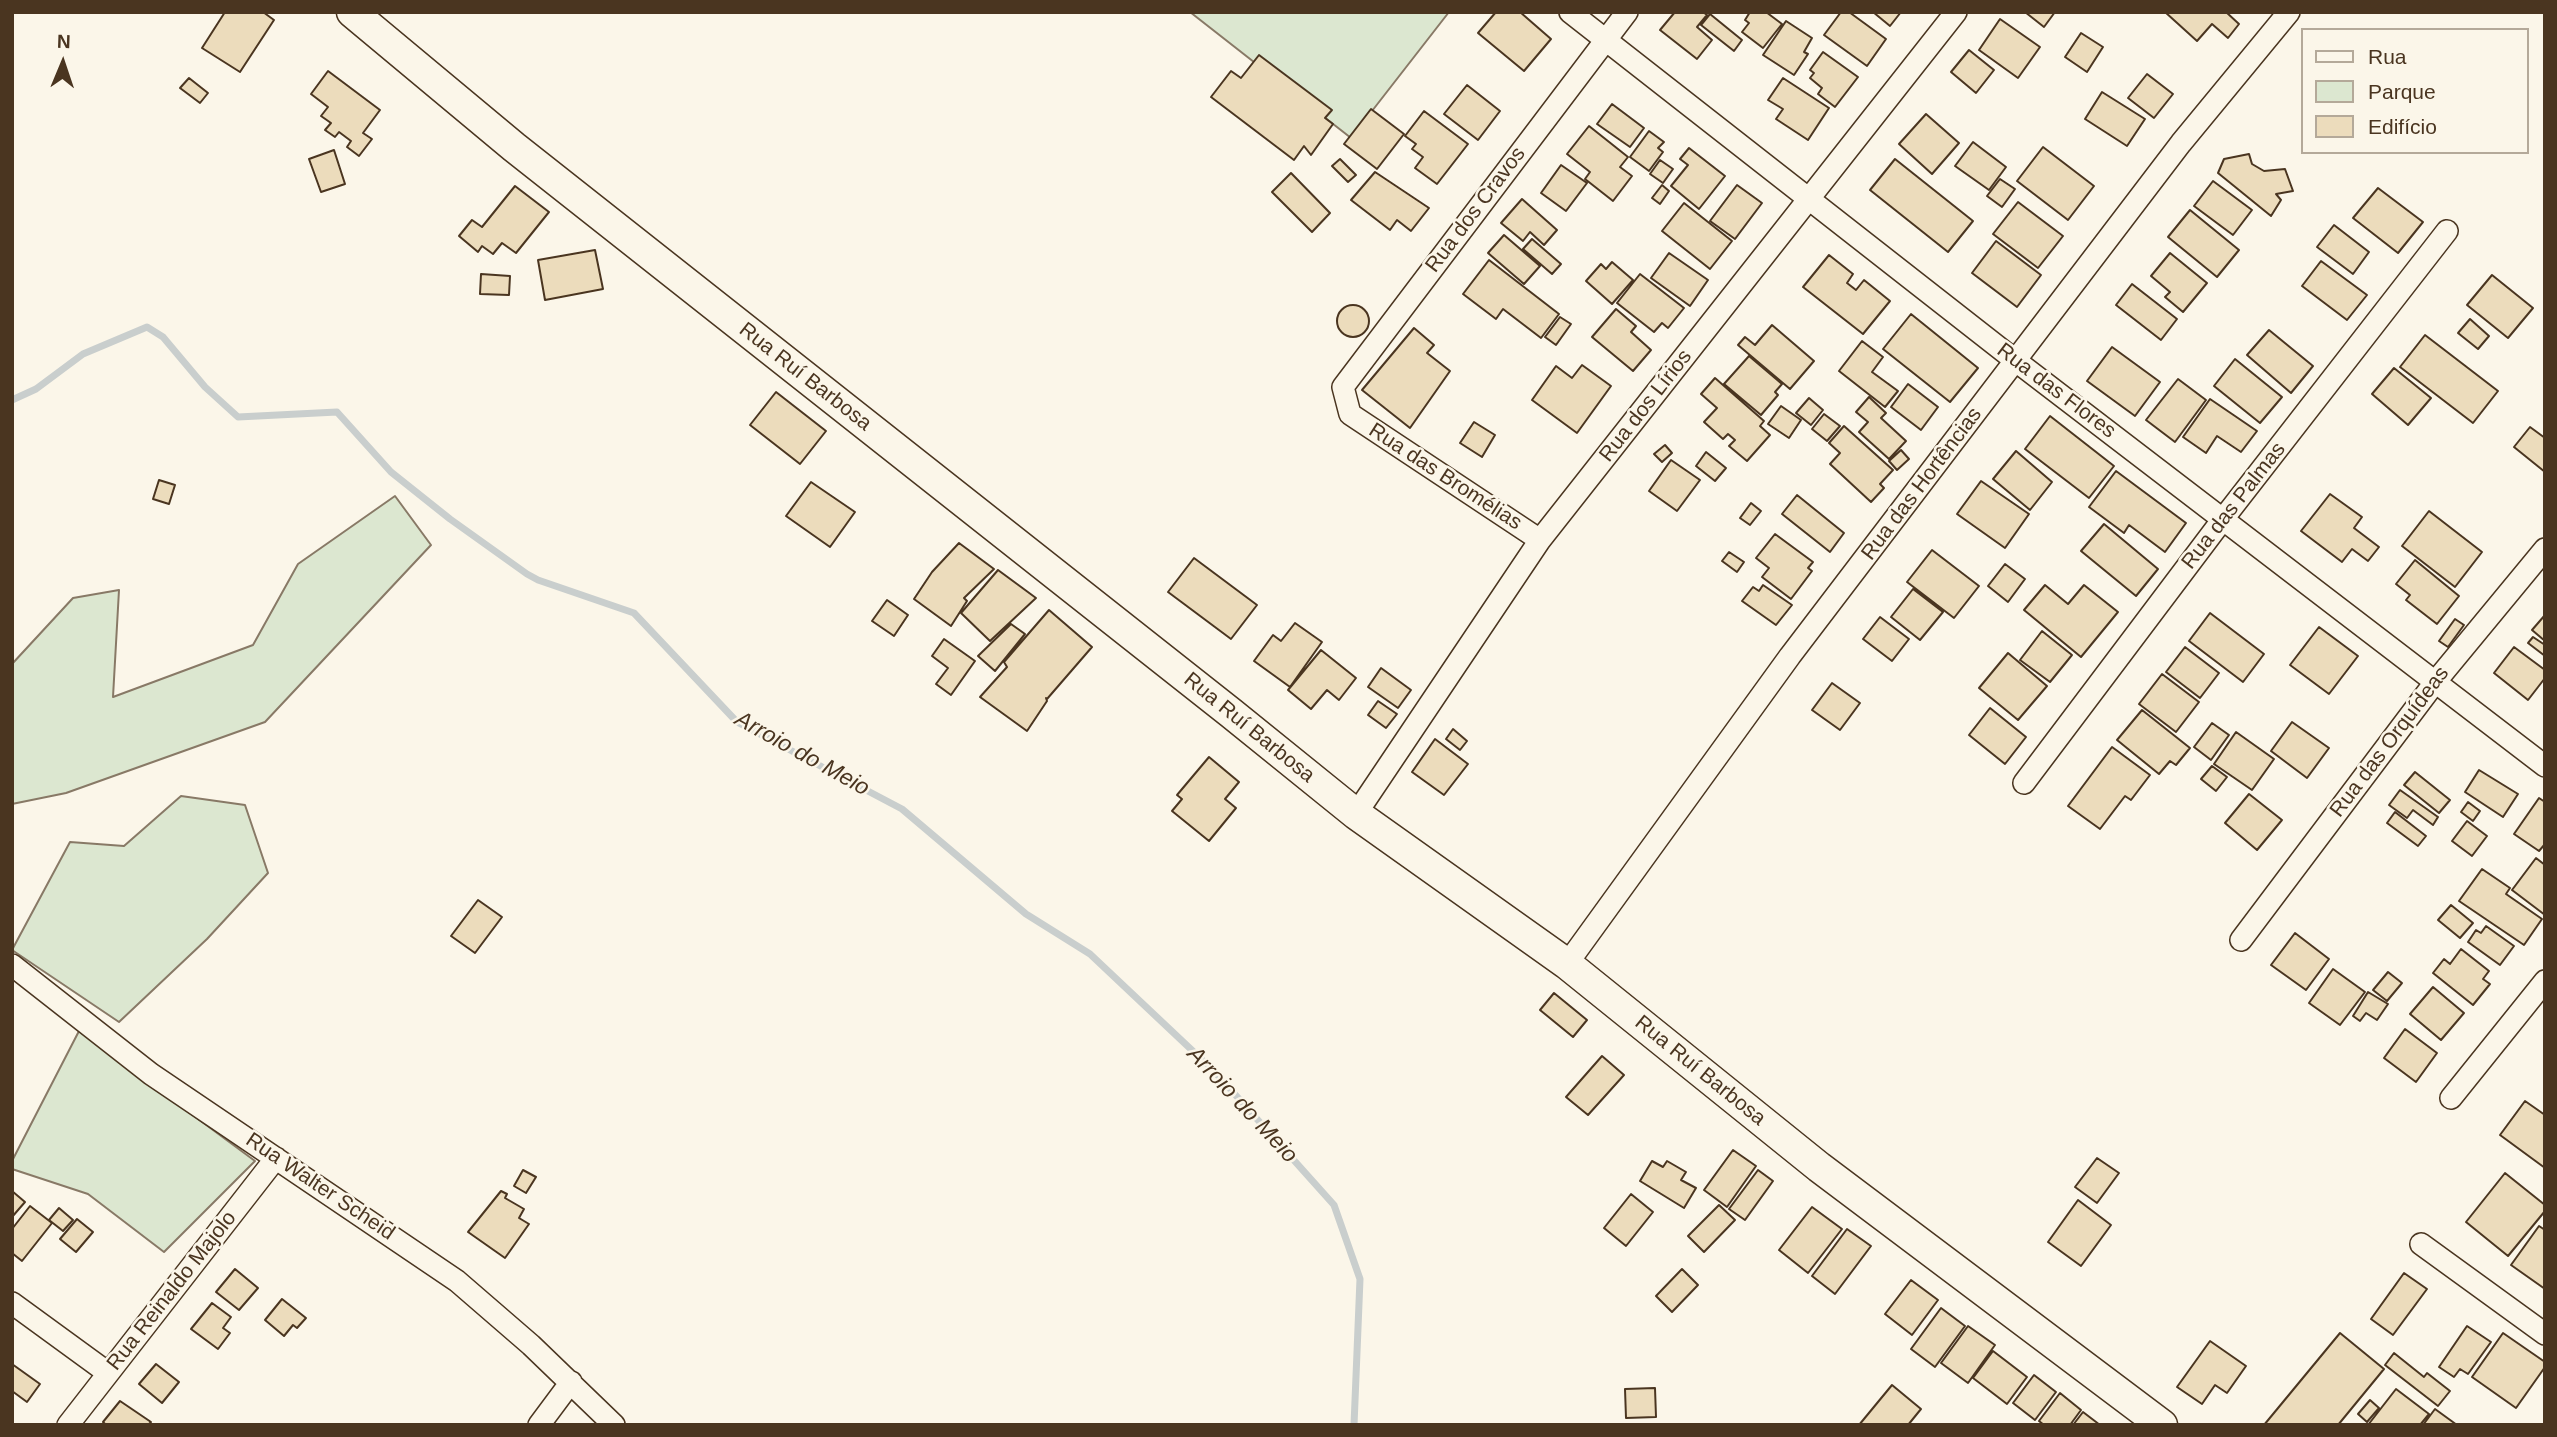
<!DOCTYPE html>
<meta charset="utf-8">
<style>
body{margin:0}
#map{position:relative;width:2557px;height:1437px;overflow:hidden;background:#fbf6e9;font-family:Helvetica,sans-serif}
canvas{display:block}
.frame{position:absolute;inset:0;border:14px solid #4a3520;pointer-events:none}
.legend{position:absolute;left:2301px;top:28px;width:228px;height:126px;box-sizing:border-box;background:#fbf6e9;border:2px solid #b4a999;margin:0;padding:9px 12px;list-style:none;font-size:21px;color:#4a3520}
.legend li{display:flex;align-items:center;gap:14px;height:35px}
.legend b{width:35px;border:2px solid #b4a999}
.north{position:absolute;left:28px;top:28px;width:70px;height:70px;-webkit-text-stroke:5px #fbf6e9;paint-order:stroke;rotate:2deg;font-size:19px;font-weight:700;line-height:28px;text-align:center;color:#4a3520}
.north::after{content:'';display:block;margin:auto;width:24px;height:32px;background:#4a3520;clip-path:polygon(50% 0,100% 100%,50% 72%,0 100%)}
</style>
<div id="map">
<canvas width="2557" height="1437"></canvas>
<div class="frame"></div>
<ul class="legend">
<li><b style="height:9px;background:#fbf6e9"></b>Rua</li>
<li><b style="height:19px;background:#dce7d0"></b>Parque</li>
<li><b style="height:19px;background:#ecdcbc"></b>Edifício</li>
</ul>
<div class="north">N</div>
</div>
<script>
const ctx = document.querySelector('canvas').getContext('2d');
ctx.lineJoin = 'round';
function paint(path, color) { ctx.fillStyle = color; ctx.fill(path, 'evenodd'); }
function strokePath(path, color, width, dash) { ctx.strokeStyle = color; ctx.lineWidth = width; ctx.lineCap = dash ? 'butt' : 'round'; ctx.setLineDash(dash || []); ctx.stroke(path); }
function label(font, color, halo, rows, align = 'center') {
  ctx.font = font + ' Helvetica,sans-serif'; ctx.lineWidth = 5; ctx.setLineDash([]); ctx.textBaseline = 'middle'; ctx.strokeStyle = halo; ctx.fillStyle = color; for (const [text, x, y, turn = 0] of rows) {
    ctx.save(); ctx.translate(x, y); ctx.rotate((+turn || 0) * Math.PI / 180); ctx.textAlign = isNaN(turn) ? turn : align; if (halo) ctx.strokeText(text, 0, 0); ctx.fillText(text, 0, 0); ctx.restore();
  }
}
const green = new Path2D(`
 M1190,12H1449L1351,138Z
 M395,496L431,545L265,722L66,793L12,804V664L73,598L119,590L113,697L253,645L298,564Z
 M181,796L245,805L268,873L207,939L119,1022L12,950L70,842L124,846Z
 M79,1031L255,1161L164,1252L88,1194L12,1169V1161Z`);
paint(green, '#dce7d0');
strokePath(green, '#887966', 2);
strokePath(new Path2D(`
 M12,400L36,389L83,354L147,327L163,337L205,387L238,417L337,412L391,472L450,519L527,574L538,580L634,613L737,722L902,809L1026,914L1090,954L1214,1071L1334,1205L1360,1279L1354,1425`), '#c9cecd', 7);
const building = new Path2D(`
 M225,12H263L274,20L240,72L202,48Z
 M1496,12H1520L1551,39L1524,71L1478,33Z
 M1675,12H1703L1707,15L1697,27L1712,40L1697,59L1660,30Z
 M1750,12H1766L1782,24L1763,48L1742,32L1749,23L1745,20Z
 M1841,12H1849L1886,39L1867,66L1824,35Z
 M1873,12H1901L1890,26Z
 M2025,12H2055L2044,27Z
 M2165,12H2226L2239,24L2228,38L2212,24L2197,41Z
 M1710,14L1742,40L1734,51L1701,25Z
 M2000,19L2040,47L2018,78L1979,50Z
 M1786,21L1812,38L1804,52L1808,54L1794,75L1763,55Z
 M2081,33L2103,47L2087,72L2065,57Z
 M1969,50L1994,70L1976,93L1951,72Z
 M1823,52L1858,77L1835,107L1818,94L1822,88L1810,78L1814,73L1810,70Z
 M1259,55L1332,110L1325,118L1333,124L1311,155L1304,146L1294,160L1211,97L1231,71L1241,78Z
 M328,71L380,110L363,133L372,139L359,156L347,147L351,141L339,132L335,137L325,130L331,123L321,116L328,107L311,94Z
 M2147,74L2173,94L2154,118L2128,98Z
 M189,78L208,93L200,103L180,88Z
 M1783,78L1829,108L1808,140L1776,119L1783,109L1768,100Z
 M1467,85L1500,111L1478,140L1444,114Z
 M2102,92L2145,119L2127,146L2085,119Z
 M1612,104L1644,128L1630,147L1597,124Z
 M1371,109L1404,134L1377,169L1344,144Z
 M1424,111L1468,144L1437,184L1415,168L1423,157L1412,149L1416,144L1405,136Z
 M1926,114L1959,143L1932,174L1899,144Z
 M1589,126L1628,157L1620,167L1632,176L1613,201L1585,179L1590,172L1567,154Z
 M1649,131L1664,142L1658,148L1663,152L1649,171L1630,157Z
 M1973,142L2006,167L1989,190L1955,166Z
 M2043,147L2094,186L2068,220L2017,181Z
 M1689,148L1725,176L1699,209L1671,186L1688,165L1680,159Z
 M334,150L345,184L321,192L309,159Z
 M2249,154L2252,164L2264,171L2285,169L2293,191L2276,194L2281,200L2271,216L2218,173L2224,159Z
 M1340,159L1356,175L1348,182L1332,166Z
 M1895,159L1973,221L1948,252L1870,190Z
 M1660,160L1673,169L1663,183L1650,174Z
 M1561,165L1587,183L1566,211L1541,193Z
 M1375,172L1429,208L1411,231L1397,220L1390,230L1351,200Z
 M1291,173L1330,213L1312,232L1272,192Z
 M2000,179L2015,189L2002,207L1987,196Z
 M2213,181L2252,210L2233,235L2194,206Z
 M1662,185L1669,191L1660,204L1652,198Z
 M1737,185L1762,203L1735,239L1710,221Z
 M515,186L549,212L516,253L502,243L493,254L482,246L478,252L459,236L472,220L482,227Z
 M2378,188L2423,222L2398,253L2353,218Z
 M1522,199L1557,230L1544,245L1530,232L1523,241L1501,223Z
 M2018,202L2063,236L2038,268L1993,234Z
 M1684,203L1732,241L1710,269L1662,231Z
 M2190,210L2239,250L2217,277L2168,237Z
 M2334,225L2369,252L2353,274L2317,247Z
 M1504,235L1540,266L1524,284L1488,253Z
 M1532,239L1561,264L1552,274L1523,249Z
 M1996,241L2041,275L2017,307L1972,273Z
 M595,250L603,289L545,300L538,260Z
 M1669,253L1708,280L1690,306L1651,278Z
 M2170,253L2207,283L2183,312L2165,297L2170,292L2151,276Z
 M1829,255L1853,274L1847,283L1856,290L1864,280L1890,301L1863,334L1803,287Z
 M1489,260L1559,314L1541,338L1503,309L1496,319L1463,294Z
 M2321,261L2367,295L2347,320L2302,286Z
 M1612,262L1633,280L1612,304L1586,281L1601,264L1606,269Z
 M481,274L510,276L509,295L480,294Z
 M1640,274L1684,308L1668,328L1662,323L1654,332L1617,303Z
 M2492,275L2533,308L2508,338L2467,305Z
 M2132,284L2177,319L2161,340L2116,305Z
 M1337 321a16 16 0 1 1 32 0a16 16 0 1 1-32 0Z
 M1616,309L1636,326L1631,332L1651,350L1633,371L1592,337Z
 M1911,314L1978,368L1950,402L1883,349Z
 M1560,317L1571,324L1556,345L1545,337Z
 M2470,319L2489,336L2478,349L2458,333Z
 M1772,325L1814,361L1790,389L1738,345L1745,337L1755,345Z
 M1414,328L1434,345L1427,353L1450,371L1410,428L1362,390Z
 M2269,330L2313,366L2291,393L2247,355Z
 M2425,335L2498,391L2473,423L2400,367Z
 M1862,341L1883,357L1872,372L1898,391L1885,407L1839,371Z
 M2112,347L2160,382L2135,416L2087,381Z
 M1749,356L1782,384L1775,392L1778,395L1761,415L1724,384Z
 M2235,359L2282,397L2260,423L2214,386Z
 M1582,365L1611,386L1577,433L1532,400L1556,366L1572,378Z
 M2394,368L2431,398L2408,425L2372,394Z
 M1715,378L1764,421L1760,426L1770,435L1747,461L1729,446L1735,440L1728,434L1723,439L1704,422L1717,408L1701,394Z
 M2178,379L2206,400L2175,442L2146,420Z
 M1908,384L1938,407L1921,430L1891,407Z
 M776,392L826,431L800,464L750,425Z
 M1869,397L1886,413L1881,418L1906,441L1889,459L1859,432L1868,422L1856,412Z
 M1809,398L1823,410L1811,425L1796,413Z
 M2210,399L2257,431L2241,452L2217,436L2206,453L2183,437Z
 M1781,406L1801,420L1789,438L1768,424Z
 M1824,414L1840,426L1827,441L1812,429Z
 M2050,416L2114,466L2089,498L2025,449Z
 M1474,422L1495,435L1482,457L1460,443Z
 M1844,426L1893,470L1880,484L1884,488L1871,502L1830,464L1840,453L1829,443Z
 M2530,427L2545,438V472L2514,447Z
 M1665,445L1672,453L1662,462L1654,454Z
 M1901,450L1909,459L1897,470L1889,461Z
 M2016,451L2052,482L2030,510L1993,479Z
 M1706,452L1726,468L1715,481L1696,466Z
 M1671,460L1700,480L1677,511L1649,491Z
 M2116,471L2186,523L2165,552L2129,525L2124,533L2089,507Z
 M159,480L175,485L169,504L153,499Z
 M1981,481L2029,514L2005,548L1957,514Z
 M811,482L855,512L830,547L786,516Z
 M2330,494L2362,517L2354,528L2379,547L2368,561L2352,549L2342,562L2301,531Z
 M1797,495L1844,533L1830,552L1782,514Z
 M1751,503L1761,511L1750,525L1740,518Z
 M2429,511L2482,552L2455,587L2402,546Z
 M2104,524L2158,569L2136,596L2081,551Z
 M1775,534L1813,562L1808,568L1812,571L1791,599L1762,577L1769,568L1756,558Z
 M959,543L994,569L964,598L967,601L951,626L914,599L932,572Z
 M1932,550L1979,586L1954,618L1907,582Z
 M1729,552L1744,562L1737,572L1722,561Z
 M1194,558L1257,605L1231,639L1168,592Z
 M2415,560L2459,596L2437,624L2406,600L2410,595L2396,584Z
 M2005,564L2025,579L2008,602L1988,586Z
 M998,570L1036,598L990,641L961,613Z
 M1763,585L1792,605L1776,625L1742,601L1753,587L1759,591Z
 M2045,585L2068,604L2084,585L2118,612L2081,657L2024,610Z
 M1913,589L1943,612L1920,640L1891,617Z
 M887,600L908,615L894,636L872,621Z
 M1049,610L1092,647L1047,699L1046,698L1047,701L1027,731L980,697L1007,667L1004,662Z
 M2210,613L2264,654L2243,682L2189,641Z
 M2545,615V641L2532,630Z
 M1880,617L1909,639L1892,661L1863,639Z
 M2455,619L2464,625L2448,647L2439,641Z
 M1295,623L1322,642L1290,687L1254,661L1273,635L1281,641Z
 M1011,624L1025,634L995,671L978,656Z
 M2319,627L2358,656L2329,694L2290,665Z
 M2042,631L2072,655L2050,682L2020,660Z
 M2533,637L2545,645V656L2528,643Z
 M944,639L975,661L951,695L936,684L948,668L932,656Z
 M2185,647L2219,673L2200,698L2166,672Z
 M2514,647L2545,670V678L2528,700L2494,673Z
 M1321,650L1356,678L1339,700L1327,690L1311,709L1288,690Z
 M2008,653L2047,686L2018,720L1979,688Z
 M1381,668L1411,690L1398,708L1368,687Z
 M2162,674L2199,702L2176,732L2139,704Z
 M1832,683L1860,703L1840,730L1812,710Z
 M1378,701L1397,714L1386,728L1368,715Z
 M1990,708L2026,737L2005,764L1969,735Z
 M2142,710L2190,748L2176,765L2170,761L2159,774L2117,740Z
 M2292,722L2329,748L2307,778L2271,751Z
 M2212,723L2229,735L2211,760L2194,747Z
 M1453,729L1467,741L1460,750L1446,739Z
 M2236,732L2274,759L2252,790L2214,764Z
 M1435,739L1468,764L1444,795L1412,772Z
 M2112,747L2150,775L2131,800L2125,796L2100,829L2068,806Z
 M1209,757L1239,782L1225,799L1236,808L1209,841L1172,811L1182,799L1177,795Z
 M2212,766L2227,777L2216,791L2201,779Z
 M2479,770L2518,794L2503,817L2465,792Z
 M2415,772L2450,800L2439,813L2404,785Z
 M2400,790L2438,817L2433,825L2413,810L2407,818L2389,805Z
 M2249,794L2282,820L2257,850L2225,823Z
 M2539,798L2545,802V844L2539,851L2514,834Z
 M2468,802L2480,811L2473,821L2461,812Z
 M2395,812L2426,836L2418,846L2387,823Z
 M2467,821L2487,836L2472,856L2452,841Z
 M2536,858L2545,865V915L2512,890Z
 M2482,869L2510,888L2506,894L2542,919L2524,945L2459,901Z
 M478,900L502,917L475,953L451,936Z
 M2451,905L2473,923L2460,938L2438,920Z
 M2486,926L2514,946L2500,965L2468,942L2476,930L2481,933Z
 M2295,933L2329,959L2306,990L2271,965Z
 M2461,949L2489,971L2483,979L2490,984L2473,1005L2433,973L2444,959L2450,964Z
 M2333,969L2365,992L2340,1025L2309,1003Z
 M2388,972L2402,983L2387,1001L2373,990Z
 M2433,987L2464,1013L2441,1040L2410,1014Z
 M2368,992L2388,1004L2377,1020L2366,1013L2360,1021L2353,1016Z
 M1554,993L1587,1020L1573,1037L1540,1010Z
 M2405,1029L2437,1053L2416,1082L2384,1058Z
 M1602,1056L1624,1075L1588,1115L1566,1097Z
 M2525,1101L2545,1115V1168L2500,1135Z
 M1733,1150L1756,1166L1727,1207L1704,1190Z
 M2097,1158L2119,1173L2097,1203L2075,1187Z
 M1652,1161L1663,1167L1667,1161L1686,1172L1681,1180L1696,1188L1684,1208L1640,1181Z
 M523,1170L536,1177L526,1193L514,1186Z
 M1758,1170L1773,1181L1745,1220L1729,1209Z
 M2505,1173L2545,1205V1211L2508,1256L2466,1222Z
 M12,1191L25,1202L12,1217Z
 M501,1191L507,1194L505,1198L524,1209L519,1218L529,1224L505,1258L468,1232Z
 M1631,1194L1653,1212L1626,1246L1604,1228Z
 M2078,1200L2111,1225L2081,1266L2048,1242Z
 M1719,1205L1735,1220L1704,1252L1688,1236Z
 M30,1206L52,1223L22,1261L12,1253V1229Z
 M1812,1207L1842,1229L1808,1273L1779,1250Z
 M59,1208L73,1220L63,1231L49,1220Z
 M77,1219L93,1232L76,1252L60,1239Z
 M2539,1226L2545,1230V1289L2511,1265Z
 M1847,1229L1871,1246L1835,1294L1812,1276Z
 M235,1269L258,1288L239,1310L216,1292Z
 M1682,1269L1698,1285L1672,1312L1656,1296Z
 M2404,1273L2427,1289L2393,1335L2371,1319Z
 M1911,1280L1938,1300L1912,1335L1885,1314Z
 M282,1299L306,1318L297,1328L293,1325L284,1336L265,1320Z
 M212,1303L231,1317L223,1328L230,1333L218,1349L191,1329Z
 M1941,1308L1965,1326L1935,1367L1911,1349Z
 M1968,1326L1995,1345L1968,1383L1941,1363Z
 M2467,1326L2491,1342L2468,1374L2460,1369L2454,1377L2439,1367Z
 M2340,1333L2384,1369L2338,1425H2264Z
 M2503,1333L2545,1362V1367L2516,1408L2472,1377Z
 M2210,1341L2246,1366L2227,1393L2215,1385L2202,1404L2177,1387Z
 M1993,1351L2027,1377L2007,1404L1973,1378Z
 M2394,1353L2424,1377L2427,1373L2450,1391L2438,1406L2385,1365Z
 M12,1364L40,1384L27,1402L12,1391Z
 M156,1364L179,1382L162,1403L139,1384Z
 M2034,1375L2056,1392L2035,1420L2013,1403Z
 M1892,1385L1921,1409L1908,1425H1859Z
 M1655,1388L1656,1417L1626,1418L1625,1389Z
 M2396,1389L2429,1414L2420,1425H2368Z
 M2060,1393L2081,1410L2070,1425H2044L2039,1421Z
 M2370,1400L2379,1408L2367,1422L2358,1414Z
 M120,1401L151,1422L148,1425H106L103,1422Z
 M2435,1409L2457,1425H2423Z
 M2083,1412L2100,1425H2073Z`);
paint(building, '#ecdcbc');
strokePath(building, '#4a3520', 2);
const street = new Path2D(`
 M1570,12L2016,361L2545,766
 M1540,540L1350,414L1343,387L1627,12
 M2024,783L2223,519L2447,231
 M1356,814L1540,540L1956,12
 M2241,940L2436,681L2545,549
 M1567,964L1790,656L2181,143L2289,12
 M12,965L151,1074L457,1281L531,1345L614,1425
 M2451,1098L2545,981
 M2421,1244L2545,1334
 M12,1303L108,1373
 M68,1425L276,1158
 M539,1425L571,1382`);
const secondary = new Path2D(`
 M352,12L514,147L1231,713L1356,814L1567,964L1819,1167L2162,1425`);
strokePath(street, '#4a3520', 24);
strokePath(secondary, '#4a3520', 33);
strokePath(street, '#fbf6e9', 21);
strokePath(secondary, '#fbf6e9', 30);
label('21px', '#4a3520', '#fbf6e9', [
 ["Rua dos Cravos",1476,210,-53],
 ["Rua Ruí Barbosa",805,377,38],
 ["Rua das Flores",2056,391,37],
 ["Rua dos Lírios",1646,406,-52],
 ["Rua das Bromélias",1445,477,33],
 ["Rua das Hortências",1922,484,-53],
 ["Rua das Palmas",2234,506,-52],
 ["Rua Ruí Barbosa",1249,728,39],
 ["Rua das Orquídeas",2390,742,-53],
 ["Rua Ruí Barbosa",1700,1071,39],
 ["Rua Walter Scheid",320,1187,34],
 ["Rua Reinaldo Majolo",172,1291,-52]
]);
label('italic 23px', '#4a3520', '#fbf6e9', [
 ["Arroio do Meio",802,754,29],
 ["Arroio do Meio",1242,1105,47]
]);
</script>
